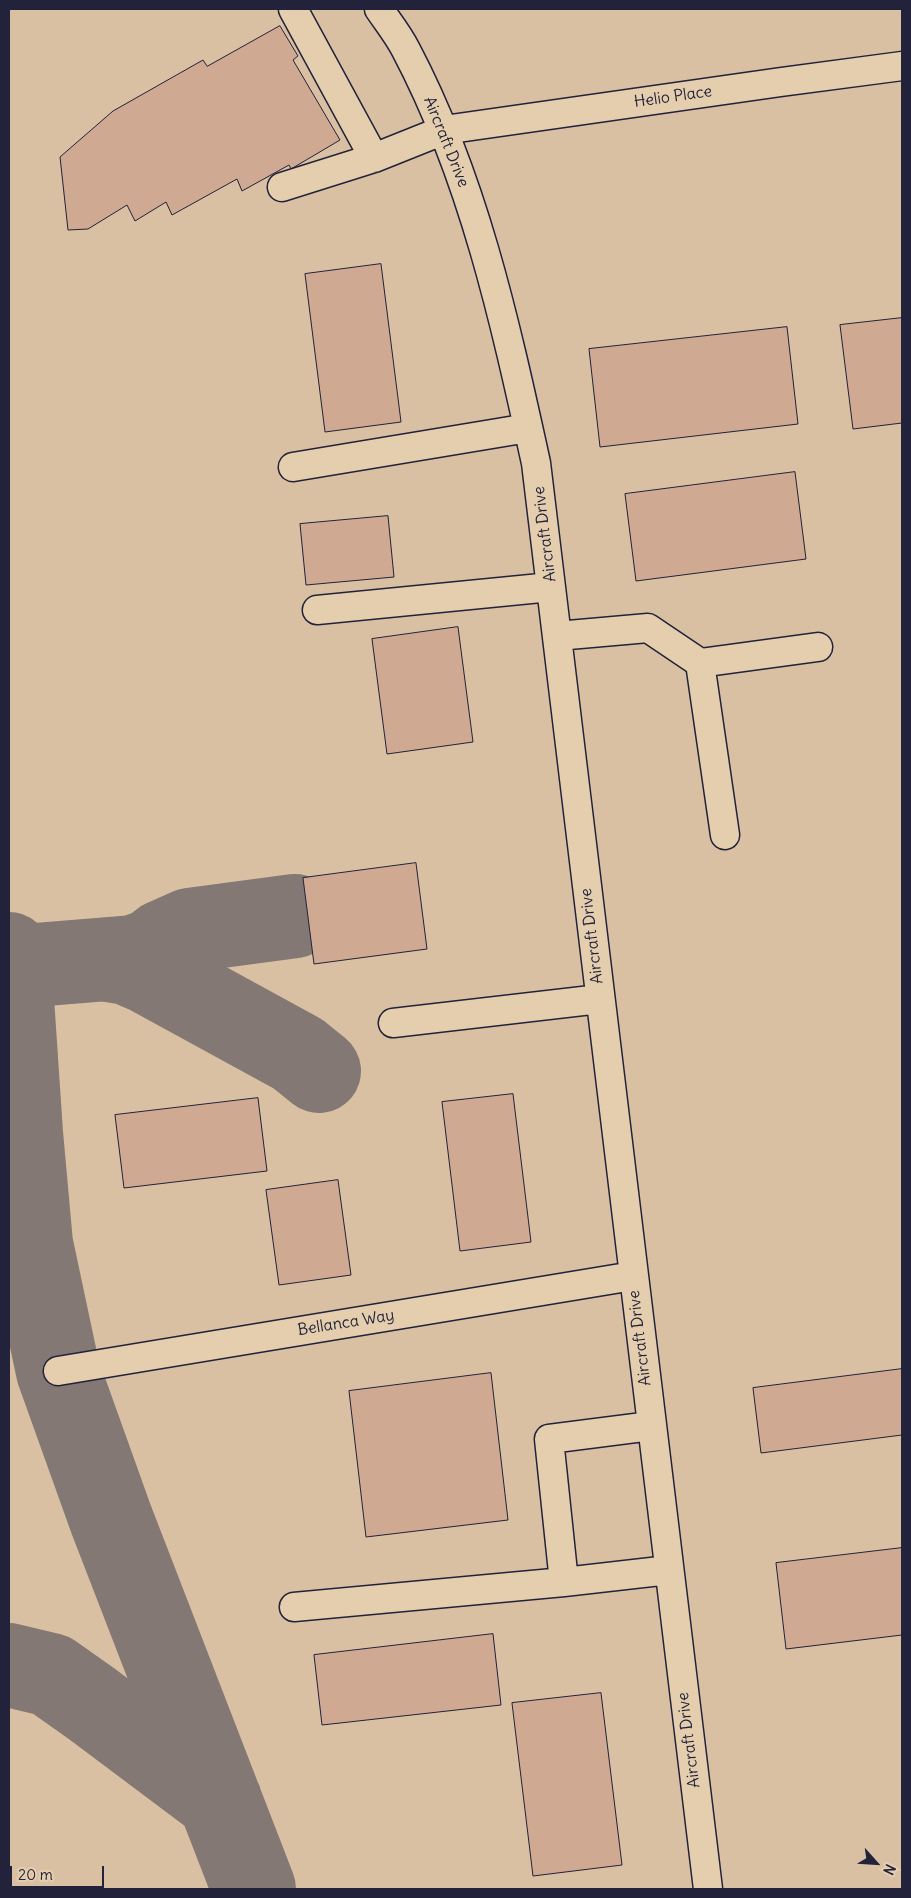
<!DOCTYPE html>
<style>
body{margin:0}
#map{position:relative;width:911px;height:1898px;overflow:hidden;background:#e4cead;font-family:Delius,sans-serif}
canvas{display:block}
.frame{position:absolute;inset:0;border:10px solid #22223b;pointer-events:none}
.north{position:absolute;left:851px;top:1838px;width:50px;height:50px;-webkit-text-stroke:4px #e4cead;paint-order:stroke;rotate:116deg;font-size:14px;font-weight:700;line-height:20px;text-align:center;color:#22223b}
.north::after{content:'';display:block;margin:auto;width:18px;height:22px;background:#22223b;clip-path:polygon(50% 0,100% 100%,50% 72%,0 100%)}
.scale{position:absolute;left:10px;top:1866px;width:94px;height:22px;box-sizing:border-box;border:2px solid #22223b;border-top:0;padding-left:6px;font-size:15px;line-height:18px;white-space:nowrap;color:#22223b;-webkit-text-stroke:4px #e4cead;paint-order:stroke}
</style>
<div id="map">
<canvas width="911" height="1898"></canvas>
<div class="frame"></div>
<div class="north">N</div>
<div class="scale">20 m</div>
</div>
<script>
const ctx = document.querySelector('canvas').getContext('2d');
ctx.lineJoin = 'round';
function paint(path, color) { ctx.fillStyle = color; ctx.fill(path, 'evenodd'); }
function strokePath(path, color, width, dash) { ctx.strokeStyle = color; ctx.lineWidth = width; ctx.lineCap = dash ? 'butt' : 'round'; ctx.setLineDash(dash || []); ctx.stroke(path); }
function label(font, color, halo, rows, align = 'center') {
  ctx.font = font + ' Delius,sans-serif'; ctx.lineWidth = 4; ctx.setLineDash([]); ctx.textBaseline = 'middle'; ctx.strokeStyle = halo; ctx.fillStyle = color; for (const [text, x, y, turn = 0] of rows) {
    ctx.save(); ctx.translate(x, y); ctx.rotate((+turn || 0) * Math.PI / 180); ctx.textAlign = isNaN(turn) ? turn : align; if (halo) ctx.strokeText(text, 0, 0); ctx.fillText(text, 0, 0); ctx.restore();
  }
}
paint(new Path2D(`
 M9,9H902V1889H9Z`), '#dac0a3');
strokePath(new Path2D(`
 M9,954L21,1133L31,1244L58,1371L111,1519L254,1889
 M109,960L127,963L148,972L298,1054L319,1071
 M10,967L133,957L151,951L163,942L190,930L295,916
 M9,1665L51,1675L92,1704L220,1800`), '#837874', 84);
const building = new Path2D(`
 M280,26L298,56L293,60L340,140L291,169L289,165L242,191L237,179L172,215L166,202L135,221L127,205L88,229L68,230L60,157L113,111L203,60L207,66Z
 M381,264L401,422L325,432L305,274Z
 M902,318V423L853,429L840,325Z
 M787,327L798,424L600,447L589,349Z
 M795,472L806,559L636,581L625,494Z
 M388,516L394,577L306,585L300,524Z
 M458,627L473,742L387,754L372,639Z
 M416,863L427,949L314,964L303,878Z
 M513,1094L531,1242L460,1251L442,1102Z
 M258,1098L267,1171L124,1188L115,1115Z
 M338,1180L351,1275L279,1285L266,1190Z
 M902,1369V1435L761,1453L753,1388Z
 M491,1373L508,1520L366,1537L349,1391Z
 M902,1548V1635L786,1649L776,1563Z
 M493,1634L501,1705L322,1725L314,1655Z
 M601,1693L622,1865L533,1876L512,1703Z`);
paint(building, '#cfa991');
strokePath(building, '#22223b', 1);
const minor = new Path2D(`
 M293,9L374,158
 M379,9C388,22 399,36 406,50C474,179 505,322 536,463L708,1889
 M282,187L374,158L444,130L781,82L902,66
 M293,467L528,428
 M317,610L551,587
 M557,636L648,628L700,663L818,647
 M700,663L725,835
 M393,1023L600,999
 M58,1371L633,1276
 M564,1582L549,1439L651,1426
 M294,1607L564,1582L669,1570`);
strokePath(minor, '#22223b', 31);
strokePath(minor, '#e4cead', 28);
label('16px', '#22223b', '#e4cead', [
 ["Helio Place",673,97,-8],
 ["Aircraft Drive",446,142,68],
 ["Aircraft Drive",545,534,-97],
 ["Aircraft Drive",592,936,-97],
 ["Bellanca Way",346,1323,-9],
 ["Aircraft Drive",640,1338,-97],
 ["Aircraft Drive",689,1740,-97]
]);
</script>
